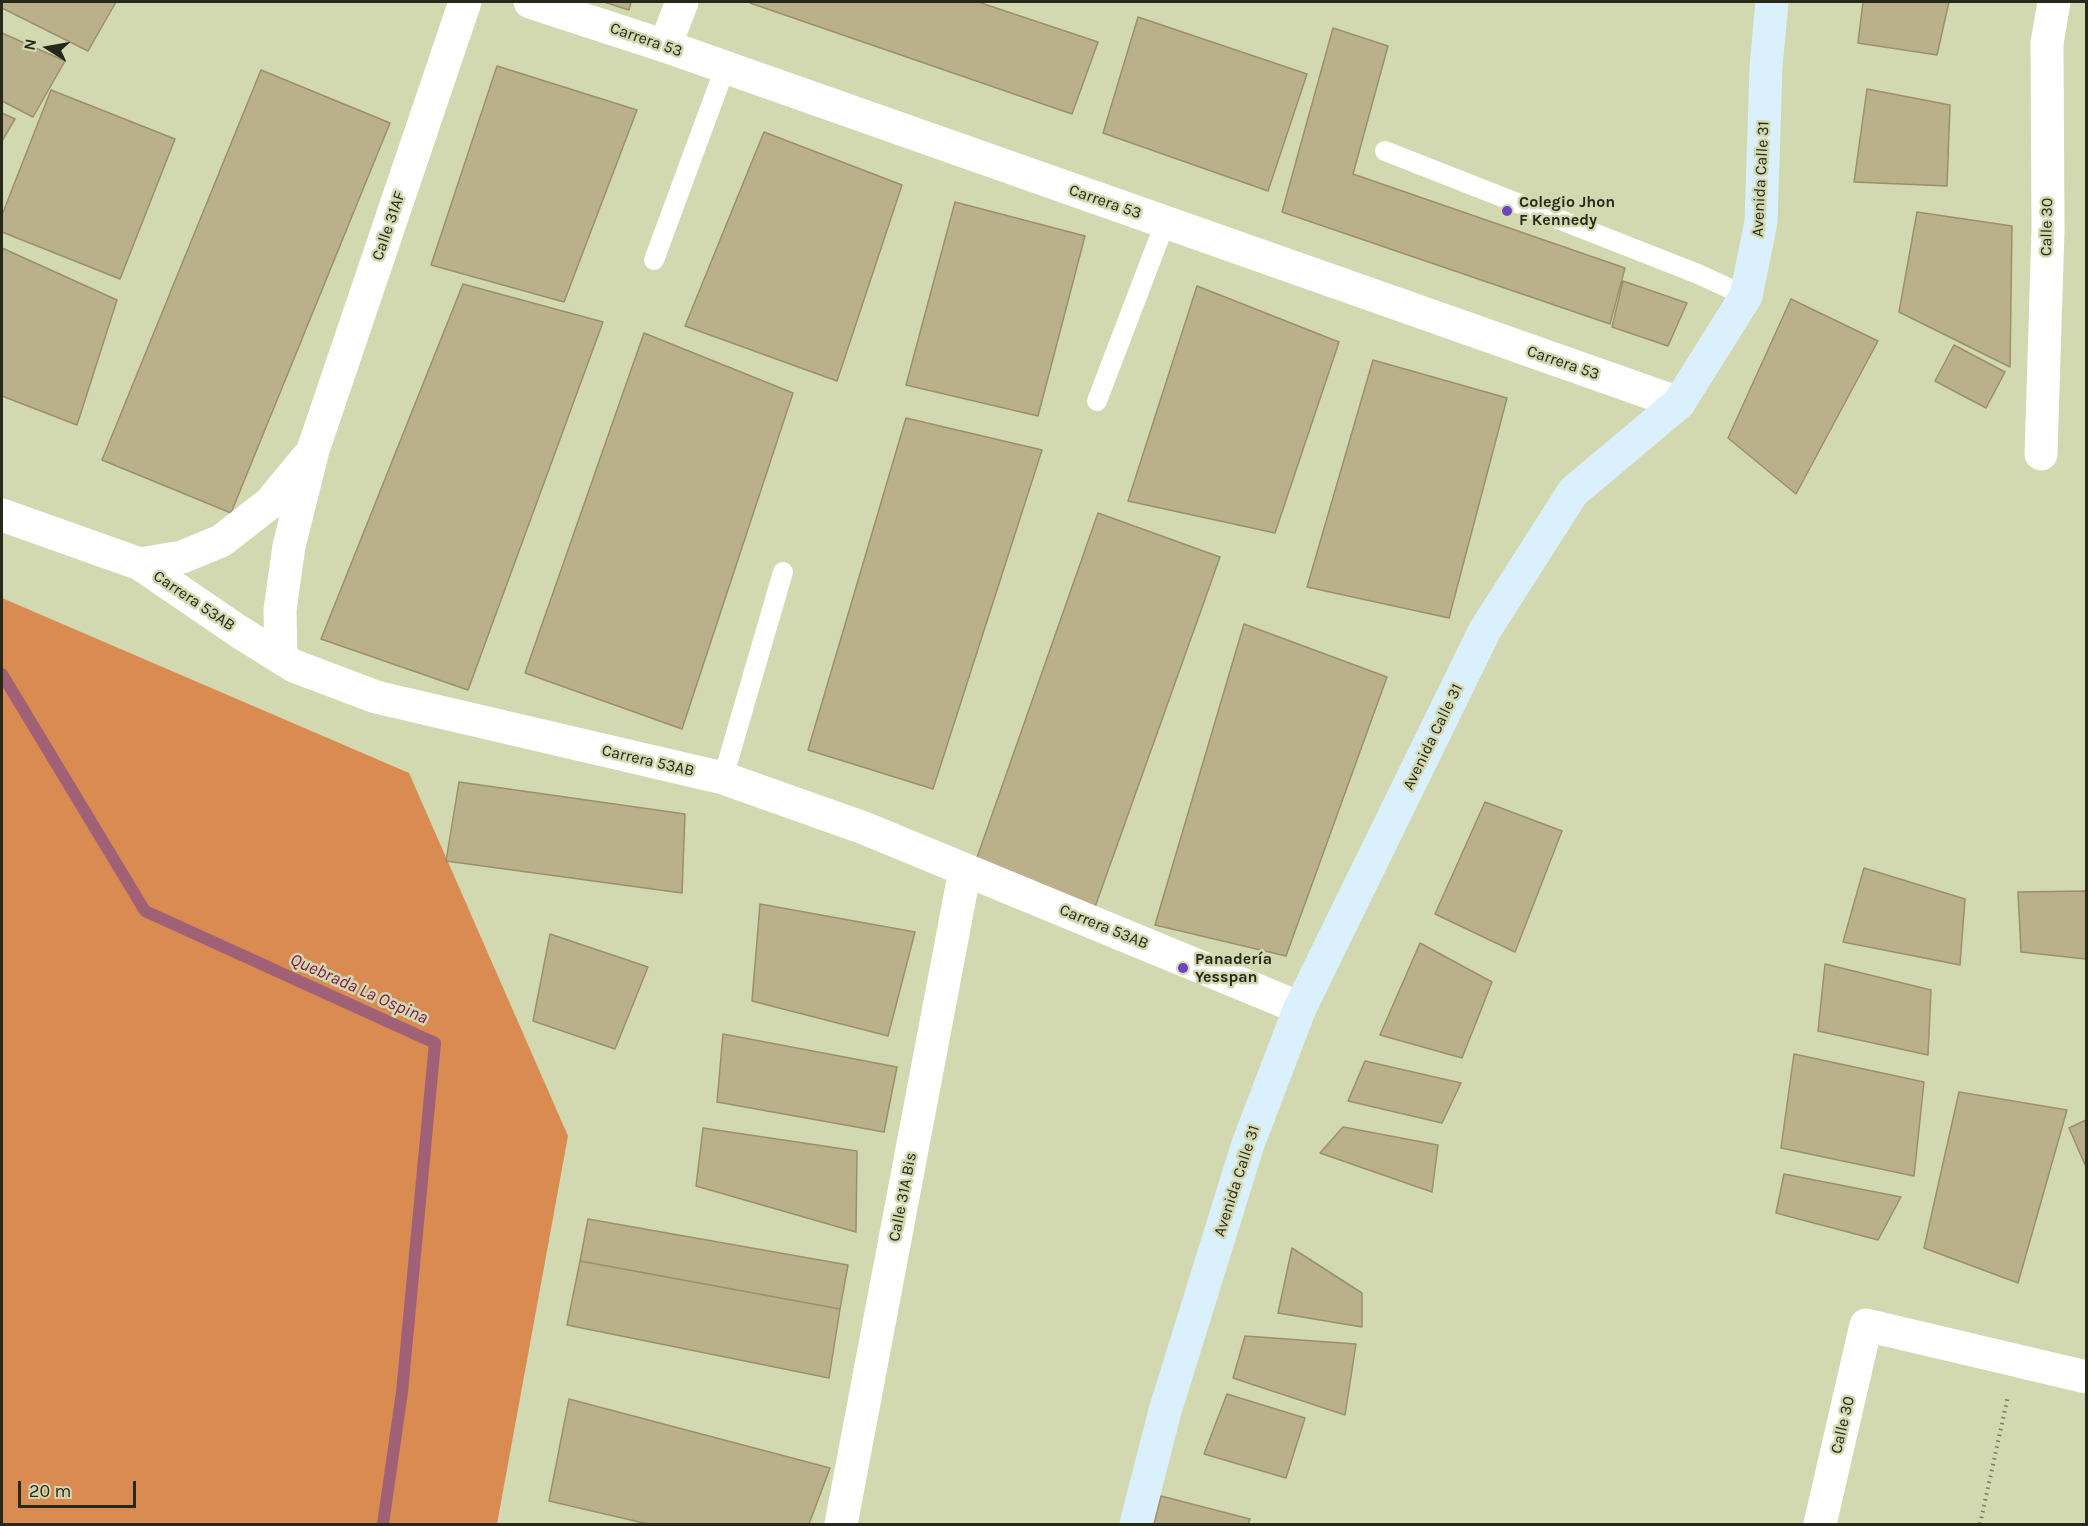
<!DOCTYPE html>
<meta charset="utf-8">
<style>
body{margin:0}
#map{position:relative;width:2088px;height:1526px;overflow:hidden;background:#d2d8b0;font-family:Karla,sans-serif}
canvas{display:block}
.frame{position:absolute;inset:0;border:3px solid #262819;pointer-events:none}
.north{position:absolute;left:18px;top:18px;width:60px;height:60px;-webkit-text-stroke:4px #d2d8b0;paint-order:stroke;rotate:281deg;font-size:16px;font-weight:700;line-height:24px;text-align:center;color:#262819}
.north::after{content:'';display:block;margin:auto;width:21px;height:27px;background:#262819;clip-path:polygon(50% 0,100% 100%,50% 72%,0 100%)}
.scale{position:absolute;left:18px;top:1481px;width:118px;height:27px;box-sizing:border-box;border:3px solid #262819;border-top:0;padding-left:8px;font-size:18px;line-height:21px;white-space:nowrap;color:#262819;-webkit-text-stroke:4px #d2d8b0;paint-order:stroke}
</style>
<div id="map">
<canvas width="2088" height="1526"></canvas>
<div class="frame"></div>
<div class="north">N</div>
<div class="scale">20 m</div>
</div>
<script>
const ctx = document.querySelector('canvas').getContext('2d');
ctx.lineJoin = 'round';
function paint(path, color) { ctx.fillStyle = color; ctx.fill(path, 'evenodd'); }
function strokePath(path, color, width, dash) { ctx.strokeStyle = color; ctx.lineWidth = width; ctx.lineCap = dash ? 'butt' : 'round'; ctx.setLineDash(dash || []); ctx.stroke(path); }
function label(font, color, halo, rows, align = 'center') {
  ctx.font = font + ' Karla,sans-serif'; ctx.lineWidth = 5; ctx.setLineDash([]); ctx.textBaseline = 'middle'; ctx.strokeStyle = halo; ctx.fillStyle = color; for (const [text, x, y, turn = 0] of rows) {
    ctx.save(); ctx.translate(x, y); ctx.rotate((+turn || 0) * Math.PI / 180); ctx.textAlign = isNaN(turn) ? turn : align; if (halo) ctx.strokeText(text, 0, 0); ctx.fillText(text, 0, 0); ctx.restore();
  }
}
paint(new Path2D(`
 M2,598L409,773L568,1136L497,1524H2Z`), '#da8b51');
strokePath(new Path2D(`
 M2,674L145,911L435,1043L402,1392L383,1524`), '#a06176', 12);
const building = new Path2D(`
 M2,2H116L88,51L2,8Z
 M604,2H631L629,10Z
 M751,2H978L1098,42L1072,114L750,3Z
 M1863,2H1949L1937,55L1858,43Z
 M1138,17L1307,74L1268,191L1103,133Z
 M1333,28L1388,46L1353,174L1625,268L1610,324L1282,212Z
 M2,33L65,61L33,117L2,101Z
 M497,66L637,110L564,302L431,265Z
 M261,70L390,123L231,513L102,460Z
 M1867,89L1950,105L1947,186L1854,182Z
 M51,90L175,139L120,279L2,232V215Z
 M2,113L15,119L2,141Z
 M764,132L902,185L837,381L685,326Z
 M955,202L1085,236L1038,416L906,385Z
 M1917,212L2012,226L2010,367L1899,312Z
 M2,248L117,300L77,425L2,396Z
 M1623,281L1687,303L1668,346L1612,327Z
 M463,284L603,322L468,690L321,639Z
 M1197,286L1339,342L1275,533L1128,501Z
 M1791,299L1878,341L1796,494L1728,438Z
 M644,333L793,393L682,729L525,673Z
 M1954,345L2005,372L1986,408L1935,381Z
 M1373,360L1507,398L1449,618L1307,587Z
 M906,418L1042,450L933,789L808,750Z
 M1098,513L1220,557L1095,907L973,869Z
 M1244,624L1387,677L1286,956L1155,925Z
 M459,782L685,814L682,893L446,861Z
 M1485,802L1562,831L1515,952L1435,914Z
 M1864,868L1965,899L1960,965L1843,942Z
 M2086,891V959L2021,952L2018,892Z
 M760,904L915,932L888,1036L752,1001Z
 M550,934L648,967L615,1049L533,1021Z
 M1420,943L1492,982L1462,1058L1380,1035Z
 M1825,964L1931,990L1928,1055L1818,1031Z
 M723,1034L897,1067L884,1132L717,1102Z
 M1794,1054L1924,1082L1914,1176L1781,1148Z
 M1365,1061L1461,1083L1442,1123L1348,1101Z
 M1959,1092L2067,1110L2018,1283L1924,1248Z
 M2086,1120V1167L2069,1128Z
 M1343,1127L1438,1145L1432,1192L1320,1153Z
 M703,1128L857,1151L856,1232L696,1186Z
 M1784,1174L1901,1197L1878,1240L1776,1213Z
 M588,1219L848,1265L840,1309L580,1261Z
 M1292,1248L1362,1293V1327L1278,1313Z
 M580,1261L840,1309L829,1378L567,1325Z
 M1245,1336L1356,1344L1345,1415L1233,1378Z
 M1227,1394L1305,1418L1286,1478L1204,1454Z
 M569,1399L830,1468L809,1524H648L549,1501Z
 M1161,1496L1250,1519L1248,1524H1154Z`);
paint(building, '#bab089');
strokePath(building, '#9a906a', 1.5);
strokePath(new Path2D(`
 M1980,1524L2008,1396`), '#797d62', 4, [1.5, 4.5]);
strokePath(new Path2D(`
 M1385,151L1698,274L1746,296
 M654,260L725,68
 M1097,401L1165,223
 M723,778L783,572`), '#fff', 20);
strokePath(new Path2D(`
 M530,2L665,46L1679,403
 M665,46L682,2
 M2041,454L2048,230L2047,43L2054,2
 M2,515L140,564L238,631L294,666L376,697L723,778L864,828L1300,1008
 M140,564L182,557L221,541L270,503L307,458
 M281,658L280,610L289,546L313,450L465,2
 M841,1524L965,870
 M1820,1524L1866,1325L2086,1377`), '#fff', 33);
strokePath(new Path2D(`
 M1136,1524L1165,1411L1248,1144L1300,1008L1485,630L1573,492L1679,403L1746,296L1761,222L1766,67L1772,2`), '#dbf0fd', 33);
for (const [x, y, r, color] of [
 [1507,211,6,"#6f45bd"],
 [1183,968,6,"#6f45bd"]
]) { const dot = new Path2D(); dot.arc(x, y, r, 0, 2 * Math.PI); ctx.fillStyle = color; ctx.fill(dot); strokePath(dot, '#d2d8b0', 2); }
label('16px', '#262819', '#d2d8b0', [
 ["Carrera 53",646,40,19],
 ["Avenida Calle 31",1761,179,-87],
 ["Carrera 53",1105,202,19],
 ["Calle 31AF",389,226,-71],
 ["Calle 30",2047,227,-89],
 ["Carrera 53",1563,363,19],
 ["Carrera 53AB",194,601,34],
 ["Avenida Calle 31",1433,737,-64],
 ["Carrera 53AB",648,761,13],
 ["Carrera 53AB",1104,927,22],
 ["Avenida Calle 31",1237,1181,-72],
 ["Calle 31A Bis",903,1197,-79],
 ["Calle 30",1843,1425,-77]
]);
label('bold 16px', '#262819', '#d2d8b0', [
 ["Colegio Jhon",1519,202],
 ["F Kennedy",1519,220],
 ["Panadería",1195,959],
 ["Yesspan",1195,977]
], 'left');
label('italic 18px', '#851750', '#d2d8b0', [
 ["Quebrada La Ospina",359,989,24]
]);
</script>
